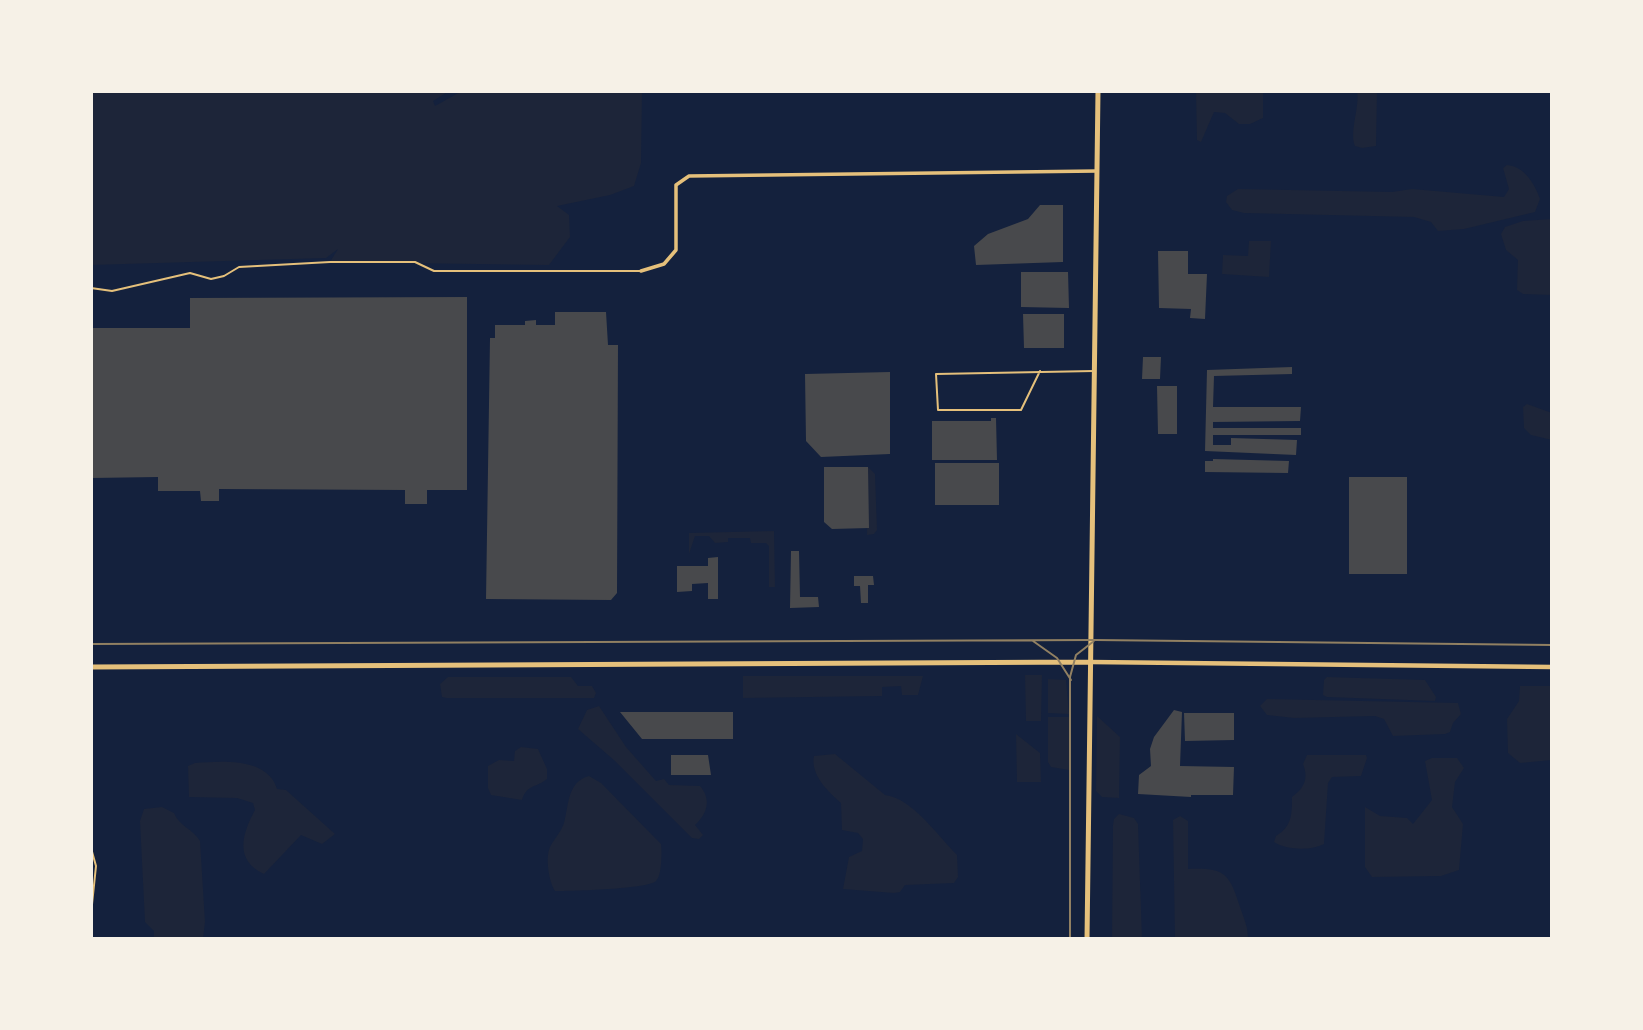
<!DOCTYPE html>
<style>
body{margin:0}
#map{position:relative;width:1643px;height:1030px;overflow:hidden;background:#14213d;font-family:Bitter,serif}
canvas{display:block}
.frame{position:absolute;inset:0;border:93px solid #f6f1e7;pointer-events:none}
</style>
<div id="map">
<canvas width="1643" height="1030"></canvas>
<div class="frame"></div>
</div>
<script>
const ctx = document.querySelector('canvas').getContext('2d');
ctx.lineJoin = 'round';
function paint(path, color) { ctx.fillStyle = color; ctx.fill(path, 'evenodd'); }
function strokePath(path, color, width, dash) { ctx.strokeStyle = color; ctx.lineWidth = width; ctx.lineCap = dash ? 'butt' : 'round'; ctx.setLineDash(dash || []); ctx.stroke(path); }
paint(new Path2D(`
 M91,91H449L433,101L435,106L462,91H642L641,163L634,186L610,195L557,206L569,215L570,237L549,265L330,262L338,249L326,258L91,265Z
 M1196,91H1263V118L1250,124H1239L1225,113L1214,112L1201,142L1197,140Z
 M1357,91H1377L1376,146L1362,148L1355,146C1349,132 1360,107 1357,91Z
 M1507,165C1524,166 1535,184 1540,199L1535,212L1464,229L1438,231L1431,222L1414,217L1244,213L1232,210L1226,202L1227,196L1238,189L1392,192L1412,189L1504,197L1509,189L1503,168Z
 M1552,219V295L1523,294L1517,290L1518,260L1506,250L1501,234L1505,227L1523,221Z
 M1249,241H1271L1269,277L1222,274L1223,255L1248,256Z
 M1527,404L1552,413V440L1531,435L1524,428L1523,407Z
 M868,467L875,474L877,530L874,534L867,535Z
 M774,531L775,587H769V546L766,543H751L750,538H728V542L715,543L709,536H695L689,554V533Z
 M1025,675H1042L1041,721H1026Z
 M743,676H923L918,695H902L901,686L882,687V696L743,698Z
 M448,677H571L578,686H592L596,693L594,698H447L442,697L440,684Z
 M1327,677L1425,680L1436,697L1435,701L1327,697L1323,695L1324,680Z
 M1048,679L1066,680L1069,714L1048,713Z
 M1520,686H1552V760L1520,763L1508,753L1507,719L1519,701Z
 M1267,699L1458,703L1461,714L1453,723L1450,732L1445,734L1393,736L1384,719L1375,716L1294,718L1267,715L1260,706Z
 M599,706L626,747L656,781L664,779L669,785L700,786C712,800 707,814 695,825L703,835L699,839L692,838L615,761L578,729L587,710Z
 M1097,716L1120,737L1119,798L1102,797L1096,791Z
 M1048,717H1069V770L1051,767L1048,762Z
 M1016,734L1040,753L1041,782H1017Z
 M521,747L538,749L547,769V779C536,788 527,784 522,800L491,795L488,788V766L499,760L514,761L515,751Z
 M835,754L885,795C912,798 938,836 957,855L958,877L954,883L905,885L900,892L894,893L843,889L849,857L862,851L863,839L858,833L842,830L841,803C828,792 810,774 814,756Z
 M1307,755H1366L1367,758L1361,776L1332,777L1328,783L1324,844C1311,851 1286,850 1274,842L1276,836C1292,826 1292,815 1292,797C1304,788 1309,779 1303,764Z
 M1432,758H1457L1464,768L1455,782L1452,807L1463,824L1459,870L1441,876L1372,877L1365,867V807L1380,816L1407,818L1413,824L1432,800L1425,761Z
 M195,763C221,761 268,757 277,789L286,790L335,834L322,844L301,835L264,874C234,860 242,834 255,810L253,803L237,798L189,797L188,766Z
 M589,776L601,783L661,844C662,852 662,876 656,881C648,889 571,891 555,891C549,882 545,858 550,847C554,839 561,832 564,823C569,805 567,782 589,776Z
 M162,807L174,813C179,826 193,829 200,841L205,922L203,939H154V931L145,922L140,821L144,809Z
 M1119,814L1134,818L1138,824L1142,939H1112L1113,825L1114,819Z
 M1180,816L1188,821V869C1224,868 1229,872 1240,907C1244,919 1248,926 1248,939H1175L1173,820Z`), '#1d2539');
paint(new Path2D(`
 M1040,205H1063V262L976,265L974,246L988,234L1028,219Z
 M1158,251H1188V274H1207L1205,319L1190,318L1191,309L1159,308Z
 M1021,272H1068L1069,308L1021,307Z
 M467,297V490H427V504H405V490L219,489V501H201L200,491H158V477L91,478V328H190V298Z
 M555,312H606L608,345H618L617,593L611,600L486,599L490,338H495V325H525V321L536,320V325H555Z
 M1023,314H1064V348H1024Z
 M1143,357H1161L1160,379H1142Z
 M1292,367V374L1214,376L1213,407H1301L1300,421L1213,422V428H1301V435H1213V445H1231V438L1297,440L1296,455L1205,451L1207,370Z
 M890,372V454L821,457L806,441L805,374Z
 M1157,386H1177V434H1158Z
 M991,418H996L997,460H932V421H991Z
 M1213,459L1289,461L1288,473L1205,472V461H1213Z
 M935,463H999V505H935Z
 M824,467H868L869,528L832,529L824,522Z
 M1349,477H1407V574H1349Z
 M791,551H799L800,597H818L819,607L790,608Z
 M718,557V599H708V583L692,584V591L677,592V566H708V558Z
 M854,576H873L874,585H868V603H861L860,586H854Z
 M1174,710L1182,712L1180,766L1234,767L1233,795H1191V797L1138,794L1139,775L1151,766L1150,749L1154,737Z
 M620,712H733V739H642Z
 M1184,713H1234V740L1185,741Z
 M671,755H708L711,775H671Z`), '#48494c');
strokePath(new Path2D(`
 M91,288L112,291L190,273L211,279L224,276L239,267L330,262H415L434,271H640
 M1040,371L1021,410H938L936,374L1094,371
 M91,848L96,866L91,914`), '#e5c07b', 2);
strokePath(new Path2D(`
 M641,271L664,264L676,250V185L689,176L1097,171`), '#e5c07b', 3.5);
strokePath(new Path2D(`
 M1090,662L1552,667`), '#e5c07b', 4.5);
strokePath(new Path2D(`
 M91,667L1090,662
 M1087,939L1098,91`), '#e5c07b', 5);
strokePath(new Path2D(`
 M1033,641L1057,658L1071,680
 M91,644L1095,640L1552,645
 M1070,939V677L1076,655L1094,641`), '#918062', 2);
</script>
